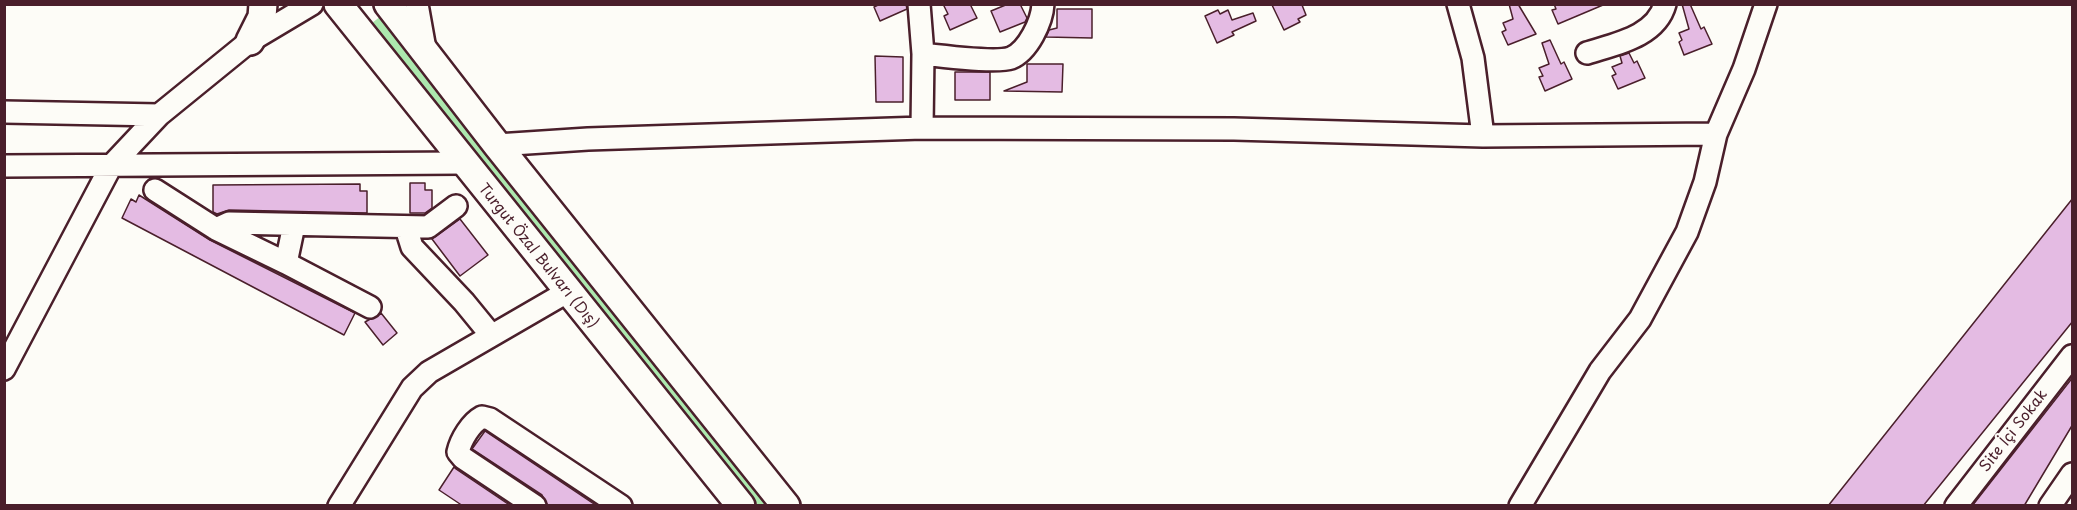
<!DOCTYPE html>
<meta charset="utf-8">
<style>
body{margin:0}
#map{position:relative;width:2077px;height:510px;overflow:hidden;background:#fdfcf7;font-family:"Playpen Sans",sans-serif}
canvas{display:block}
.frame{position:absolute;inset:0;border:6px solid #4a1f2b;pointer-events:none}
</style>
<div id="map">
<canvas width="2077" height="510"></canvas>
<div class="frame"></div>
</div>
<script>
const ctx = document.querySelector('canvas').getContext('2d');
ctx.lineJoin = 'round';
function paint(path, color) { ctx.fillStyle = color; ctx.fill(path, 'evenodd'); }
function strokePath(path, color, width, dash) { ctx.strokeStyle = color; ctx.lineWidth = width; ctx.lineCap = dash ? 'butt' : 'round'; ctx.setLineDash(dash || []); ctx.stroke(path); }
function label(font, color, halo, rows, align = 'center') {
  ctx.font = font + ' "Playpen Sans",sans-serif'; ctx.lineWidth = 4.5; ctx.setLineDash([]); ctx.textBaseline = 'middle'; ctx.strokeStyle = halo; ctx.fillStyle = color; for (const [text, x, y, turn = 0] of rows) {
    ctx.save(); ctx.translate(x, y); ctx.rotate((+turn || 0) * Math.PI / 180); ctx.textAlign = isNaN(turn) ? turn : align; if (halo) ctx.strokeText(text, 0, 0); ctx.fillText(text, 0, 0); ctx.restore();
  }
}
paint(new Path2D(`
 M381,16L442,97L469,125L774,505H758L372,23Z`), '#ace8ae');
const building = new Path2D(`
 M880,4H906L907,9L880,21L874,7Z
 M943,4H970L977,18L950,30L944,16L948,14Z
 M1008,4H1020L1027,18L1025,22L1000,32L991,11Z
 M1509,4H1518L1536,34L1508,45L1502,32L1506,30L1503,23L1513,19Z
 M1554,4H1603V5L1558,24L1552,10L1556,9Z
 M1682,4H1690L1701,29L1704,27L1712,44L1684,55L1679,42L1682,40L1679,33L1689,29Z
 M1272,5H1302L1306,15L1298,19L1300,22L1284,30Z
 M1057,9H1092V38L1046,37L1049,30L1057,28Z
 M1218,10L1220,14L1228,10L1232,20L1253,13L1256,21L1232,32L1234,35L1217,43L1205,16Z
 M1550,40L1561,64L1564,62L1572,79L1545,91L1539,77L1543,76L1539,68L1549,64L1542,43Z
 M1629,53L1634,63L1637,61L1645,78L1618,89L1612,76L1616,74L1612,67L1622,63L1620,56Z
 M875,56L903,57V102H876Z
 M1027,64H1063L1062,92L1004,91L1027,82Z
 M955,72H990V100H955Z
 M410,183H425V190H432V208L425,213H410Z
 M360,184V191H367V213L229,210L217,214L213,212V185Z
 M139,195L210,240L355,313L344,335L122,218L131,199L136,202Z
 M2073,198V321L1923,506H1828Z
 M460,219L488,255L460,276L432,239Z
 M381,313L397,333L383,345L365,322Z
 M2073,377V424L2024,506H1972Z
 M485,431L597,506H548L542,495L472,449Z
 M454,467L456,469L511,506H463L439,490Z`);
paint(building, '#e4bbe3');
strokePath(building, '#4a1f2b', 1.5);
const minor = new Path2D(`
 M417,4L425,49
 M919,4L923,54L922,128
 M1458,4L1473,58L1483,136
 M1587,53C1615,44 1656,37 1665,4
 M923,54C939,56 997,63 1011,58C1028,51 1042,22 1043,4
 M4,112L159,115
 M497,145L588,139L922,128L1234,129L1483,136L1716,134L1744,69L1766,4
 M4,166L463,163
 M155,190L216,229L286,263L294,225
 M406,228L412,247L464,302L491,335
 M216,229L229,223L428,227L456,206
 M286,263L370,307
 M4,369L111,166L159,115L250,41L312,4
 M339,506L412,388L429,372L567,292
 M535,506L463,458L458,452C461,439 471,423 482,417L490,419L621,506
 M1520,506L1600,371L1640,319L1687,232L1705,182L1716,134
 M1956,506L2072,356
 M2050,506L2072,474`);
const major = new Path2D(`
 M338,4L741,506
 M388,4L497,145L786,506
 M250,41L262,17L263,4`);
strokePath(minor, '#4a1f2b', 26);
strokePath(major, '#4a1f2b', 32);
strokePath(minor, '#fdfcf7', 21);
strokePath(major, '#fdfcf7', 27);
label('15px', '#4a1f2b', '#fdfcf7', [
 ["Turgut Özal Bulvarı (Dış)",538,256,51],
 ["Site İçi Sokak",2014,431,-52]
]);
</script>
